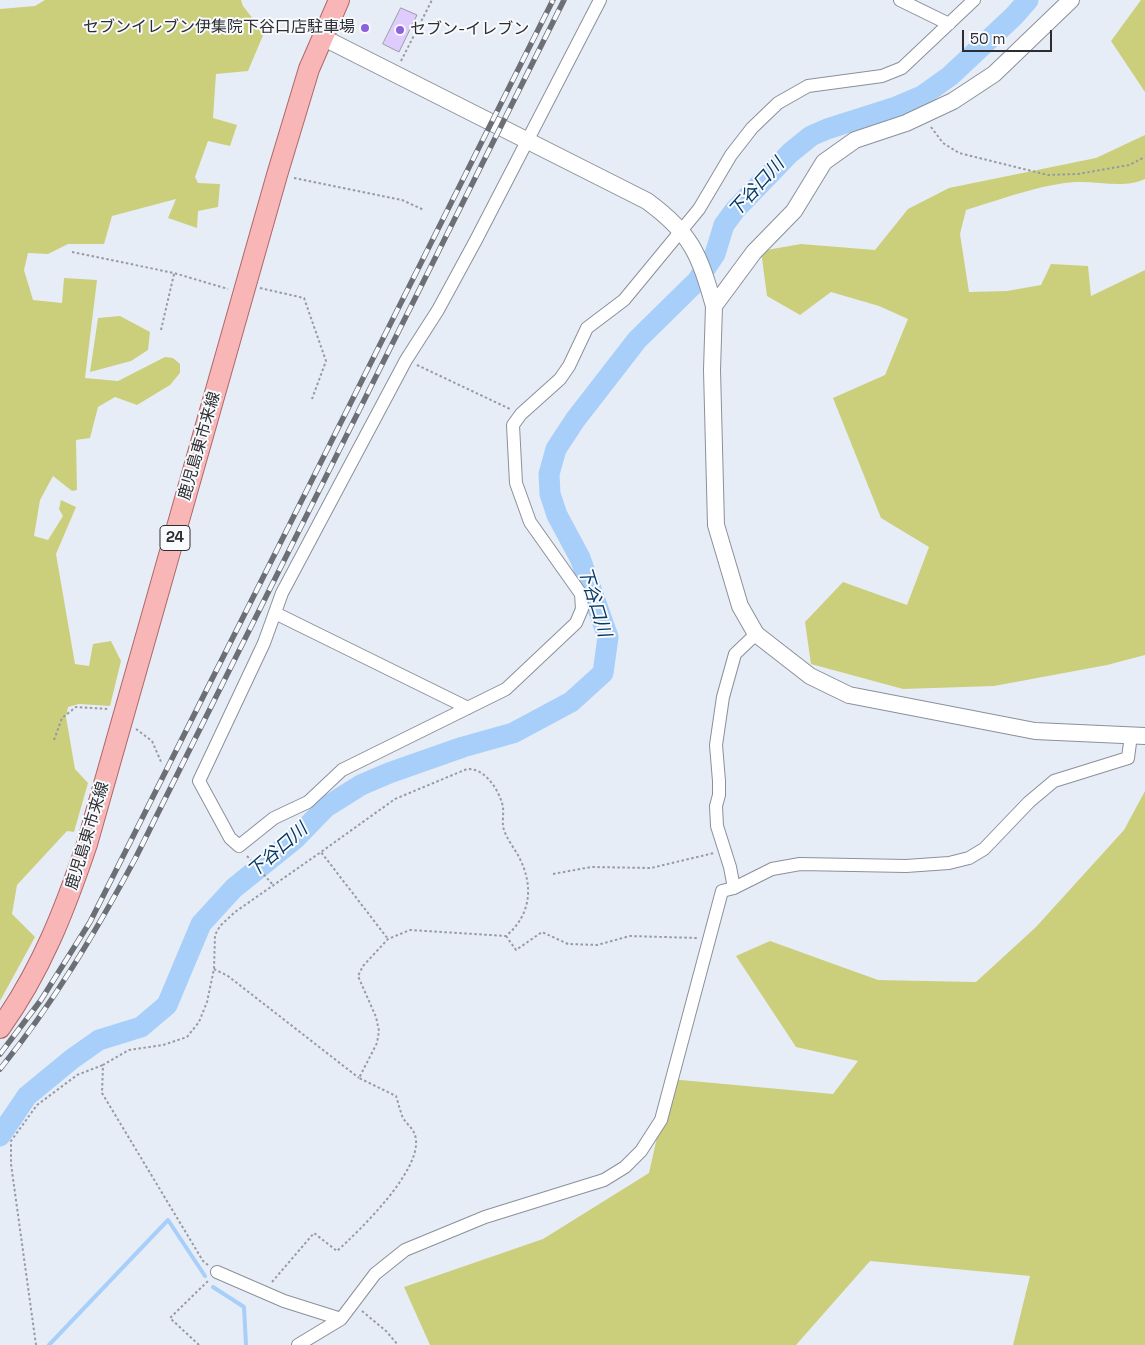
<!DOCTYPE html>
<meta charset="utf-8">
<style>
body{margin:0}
#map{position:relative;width:1145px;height:1345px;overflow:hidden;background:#e7edf7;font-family:"Space Grotesk",sans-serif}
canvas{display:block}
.scale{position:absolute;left:962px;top:30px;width:90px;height:22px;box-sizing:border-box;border:2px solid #2b2d31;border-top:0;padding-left:6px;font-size:15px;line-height:18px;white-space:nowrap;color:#2b2d31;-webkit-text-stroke:4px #f8fafe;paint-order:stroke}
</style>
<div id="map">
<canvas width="1145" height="1345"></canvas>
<div class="scale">50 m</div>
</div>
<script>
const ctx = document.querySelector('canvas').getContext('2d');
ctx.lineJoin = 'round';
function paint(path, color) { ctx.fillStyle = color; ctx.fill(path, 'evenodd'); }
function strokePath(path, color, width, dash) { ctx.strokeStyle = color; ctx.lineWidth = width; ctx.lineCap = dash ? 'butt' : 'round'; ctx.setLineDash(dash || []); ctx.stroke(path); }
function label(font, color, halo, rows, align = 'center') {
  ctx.font = font + ' "Space Grotesk","Noto Sans JP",sans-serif'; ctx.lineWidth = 4; ctx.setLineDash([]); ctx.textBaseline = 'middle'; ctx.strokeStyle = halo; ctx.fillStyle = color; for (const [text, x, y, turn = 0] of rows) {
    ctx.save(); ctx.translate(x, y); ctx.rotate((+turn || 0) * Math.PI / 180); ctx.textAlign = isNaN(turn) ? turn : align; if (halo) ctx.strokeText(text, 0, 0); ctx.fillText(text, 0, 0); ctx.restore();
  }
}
paint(new Path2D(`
 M45,0H241L243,6L264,33L248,71L216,74L213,118L237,125L230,146L208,141L195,177L198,183L220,184L218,207L198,211L197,228L168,218L176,199L112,216L104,244H68L48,254L28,253L24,270L33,300L62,303L64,278L97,280L85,378L118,381L165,357L173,358L180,364V373L170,385L137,405L115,397L98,407L90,438L76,440L77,490L72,491L53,476L40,500L34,536L48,540L63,516L59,509L61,500L76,507L56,554L75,664L89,666L93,644L111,641L121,661L110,706L79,704L68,707L66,717L75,769L88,783L74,832L67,831L17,885L12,914L35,937L0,1001V9L35,6Z
 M1141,0H1145V92L1111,41Z
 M1145,135V179C1124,189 1099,181 1076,182C1042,184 999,200 966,210L960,234L969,292L1007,291L1041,285L1051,264L1088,266L1091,296L1145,270V655L1107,665L994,686L903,689L811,664L805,622L843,582L907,605L929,547L881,518L833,398L885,375L908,319L879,306L831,292L800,315L767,296L761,251L801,244L875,250L908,209L949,188L1096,158Z
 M120,316L150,332L148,350L131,361L90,372L98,318Z
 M1145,791V1345H1013L1030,1276L870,1261L796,1345H430L404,1287L543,1239L649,1173L670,1079L833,1094L858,1061L796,1047L736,956L770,941L878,980L976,982L1036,927L1124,830Z`), '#cbcf7b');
strokePath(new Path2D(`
 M213,1287L244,1307L246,1345
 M49,1345L168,1220L205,1276`), '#a7cff9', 4);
strokePath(new Path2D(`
 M0,1136L27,1096L72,1059L99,1040L141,1027L167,1005L201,924L234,888L296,838L326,807L361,785L389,773L463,747L513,733L571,702L603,673L608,637L580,558L557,515L550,494L549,474L556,449L575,420L637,340L697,281L715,254L724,225L735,210L790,153L811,136L827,129L896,107L922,96L950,76L1014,16L1028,0`), '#a7cff9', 21);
const building = new Path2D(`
 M401,8L417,15L399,52L383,44Z`);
paint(building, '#dfccff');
strokePath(building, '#9d9aa3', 1);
const minor = new Path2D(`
 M600,0L476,240L438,310L406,360L282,593L264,643L199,781L230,838L239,846L274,818L308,802L342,770L506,689L576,623L582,609L581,594L530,522L516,483L513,425L521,414L560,379L569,366L587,328L624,300L699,209L731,155L752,128L778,103L808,86L882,76L902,68L974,0
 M900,0L949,24
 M275,613L468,708
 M734,888L730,867L717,826L716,806L719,795V781L716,745L723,697L735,654L756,634
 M217,1272L284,1301L341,1319
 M298,1345L341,1319L375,1274L405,1250L485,1217L604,1180L625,1167L641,1151L661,1120L722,891L734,888L772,869L800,864L906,866L949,863L969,858L984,849L1029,802L1054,781L1128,758L1131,735`);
const tertiary = new Path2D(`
 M1071,0L994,74L953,101L906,123L855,140L824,162L794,211L754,252L714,306L712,370L716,525L740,606L756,634L810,676L849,695L1035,731L1145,736
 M322,37L647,201C692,234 699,254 714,306`);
const primary = new Path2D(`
 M0,1028C41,971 65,909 87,844L277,175L309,69L339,0`);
strokePath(minor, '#8b9099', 14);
strokePath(tertiary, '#8b9099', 18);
strokePath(primary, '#ae6769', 22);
strokePath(new Path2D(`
 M401,61L432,0
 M931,127L943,143L959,153L1048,175L1078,174L1129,165L1145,157
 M294,178L402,200L424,210
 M72,252L174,273L228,289
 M260,288L304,298L326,361L312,399
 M161,330L174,274
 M417,365L510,409
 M136,729L152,741L162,764
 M54,740L62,718L76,707L109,709
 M247,856L274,886
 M553,874L591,867L651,868L714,853
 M506,936L516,950L542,932L568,944L597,945L630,936L697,938
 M214,969L228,976L359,1078
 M208,1265L203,1261L102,1093L103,1065L129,1050L163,1045L187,1037L199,1022L207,1002L214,969L215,935L220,926L235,912L321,852L388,939
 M272,1282L314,1233L337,1251C360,1230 419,1173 416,1140C415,1129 408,1126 403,1118C400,1111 398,1102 396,1096L359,1078L377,1043L379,1031L376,1017L358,976L363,966L388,939L410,930L506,936C531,915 534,886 519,857C514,848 507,839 504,830C501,822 505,812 502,803C497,787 484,768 467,769L395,799L321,852
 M362,1311L386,1331L398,1345
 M36,1345L11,1164V1141L37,1105L77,1075L103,1065
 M199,1345L170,1318L208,1281`), '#969aa2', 2, [2.5, 2.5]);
strokePath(minor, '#fff', 12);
strokePath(tertiary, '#fff', 16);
strokePath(primary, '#f8b6b7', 20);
const rail = new Path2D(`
 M0,1054L41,1000L90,922L553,0
 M0,1069C53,1004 95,933 135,859L564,0`);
strokePath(rail, '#6c6f75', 5.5);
strokePath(rail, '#f8fafe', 4, [11]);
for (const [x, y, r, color] of [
 [365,28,5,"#8c62dc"],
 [400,30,5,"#8c62dc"]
]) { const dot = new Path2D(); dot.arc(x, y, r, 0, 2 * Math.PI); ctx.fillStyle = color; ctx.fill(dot); strokePath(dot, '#f8fafe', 2); }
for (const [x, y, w] of [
 [175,538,30]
]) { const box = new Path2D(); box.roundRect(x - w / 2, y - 12.5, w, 25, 4); ctx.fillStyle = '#f8fafe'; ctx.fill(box); strokePath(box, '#2b2d31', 1); }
label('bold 15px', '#2b2d31', null, [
 ["24",175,538]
]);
label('16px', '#2b2d31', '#f8fafe', [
 ["セブンイレブン伊集院下谷口店駐車場",355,28],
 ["セブン-イレブン",410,30,"left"]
], 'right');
label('16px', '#2b2d31', '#f8fafe', [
 ["鹿児島東市来線",200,446,-74],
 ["鹿児島東市来線",88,836,-73]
]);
label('italic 18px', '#053863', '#f8fafe', [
 ["下谷口川",757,188,-48],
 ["下谷口川",594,602,73],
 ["下谷口川",278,851,-41]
]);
</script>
